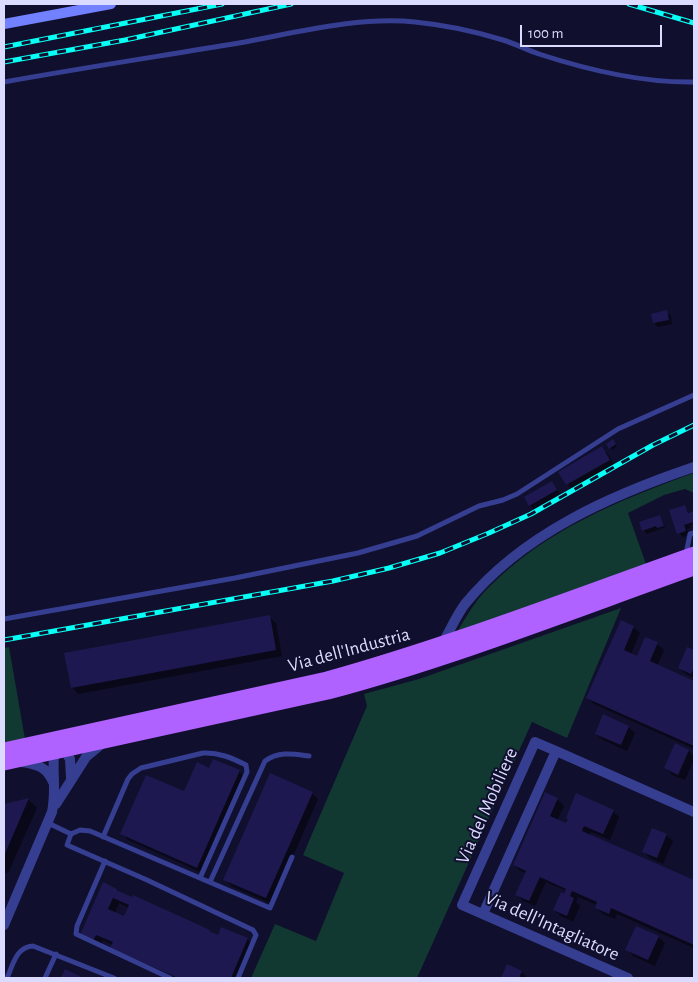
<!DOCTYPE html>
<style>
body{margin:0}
#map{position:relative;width:698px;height:982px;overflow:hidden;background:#100f2d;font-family:"Alegreya Sans",sans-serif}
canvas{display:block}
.frame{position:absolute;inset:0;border:5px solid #dbdbff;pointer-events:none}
.scale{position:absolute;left:520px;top:25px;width:142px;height:22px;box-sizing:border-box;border:2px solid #dbdbff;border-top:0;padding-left:6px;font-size:15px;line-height:18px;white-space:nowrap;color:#dbdbff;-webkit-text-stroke:4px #100f2d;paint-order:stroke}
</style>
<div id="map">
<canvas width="698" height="982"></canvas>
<div class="frame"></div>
<div class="scale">100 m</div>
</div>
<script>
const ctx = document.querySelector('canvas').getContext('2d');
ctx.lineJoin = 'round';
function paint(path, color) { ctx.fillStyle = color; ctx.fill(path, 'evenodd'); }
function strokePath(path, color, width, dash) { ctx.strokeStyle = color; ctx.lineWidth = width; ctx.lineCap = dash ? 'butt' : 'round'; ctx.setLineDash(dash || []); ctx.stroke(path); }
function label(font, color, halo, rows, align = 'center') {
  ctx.font = font + ' "Alegreya Sans",sans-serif'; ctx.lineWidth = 4; ctx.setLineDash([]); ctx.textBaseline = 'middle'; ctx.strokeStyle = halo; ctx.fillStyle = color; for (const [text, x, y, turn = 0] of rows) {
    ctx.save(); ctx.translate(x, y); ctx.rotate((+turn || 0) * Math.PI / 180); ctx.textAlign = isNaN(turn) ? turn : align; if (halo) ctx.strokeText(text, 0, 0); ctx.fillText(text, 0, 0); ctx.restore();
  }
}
paint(new Path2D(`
 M694,473V493L685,489L664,495L628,513L646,564L457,632C466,617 475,601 488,588C545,530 619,500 694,473Z
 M621,608L567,738L532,722L417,978H251L275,924L316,941L344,873L303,855L367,706L364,694L419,679Z
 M9,647L25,739L6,743L4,741V648Z`), '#113831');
paint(new Path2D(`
 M666,312L671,316L672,324L658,327L654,323Z
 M615,443L617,446L612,450L608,445Z
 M602,448L608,454L615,466L574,491L567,484L560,472Z
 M552,483L560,494L534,509L530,505Z
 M684,506L690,514L694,512V524L690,525L691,528L687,529L689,535L683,537L679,533Z
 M660,517L665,527L647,534L643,530Z
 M269,617L276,623L282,656L78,694L72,687Z
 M633,627L640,633L631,654L637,657L657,644L664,650L657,666L694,683V749L594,704L588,698Z
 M688,649L694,652V678L686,674L680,668Z
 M628,727L635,733L627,751L603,740L596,734Z
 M688,751L694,756V759L685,780L672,775L666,768Z
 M210,770L239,771L245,778L203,873L128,840L122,833L184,793Z
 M312,793L318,799L272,904L231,886L225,879Z
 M557,799L564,806L557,821L566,825L613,811L619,817L610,840L591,832L589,835L694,882V948L617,914L615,919L603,914L596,908L597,905L578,897L576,902L580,906L573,922L561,916L554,910L567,891L546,882L535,906L523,901L517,894L526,873L520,871L514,865Z
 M29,800L37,808L8,873L4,872V805Z
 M666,835L673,841L663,864L650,858L644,852Z
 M104,884L119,892L209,931L218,936L222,928L247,939L254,946L240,978H174L118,954L113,945L103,940L100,947L88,941ZM119,903L129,908L124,917L115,913Z
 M658,937L665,943L655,966L633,956L627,949Z
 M507,966L521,972L528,978H502Z`), '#0007');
paint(new Path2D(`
 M667,310L669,320L653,323L651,314Z
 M613,439L616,444L609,449L606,444Z
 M602,446L610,460L566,485L558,472Z
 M552,481L557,490L529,506L524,497Z
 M685,505L688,513L694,511V522L684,525L686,531L677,534L669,510Z
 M660,515L664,526L657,528L656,526L642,531L639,522Z
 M270,615L276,650L71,688L64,653Z
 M621,620L634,626L624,650L637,656L645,637L658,642L650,661L694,681V746L586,698Z
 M687,647L694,650V668L691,674L678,668Z
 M603,714L629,726L621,745L595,734Z
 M675,743L689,750L678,775L664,768Z
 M213,759L240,770L197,868L120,834L146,775L184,791L197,762L209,768Z
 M270,773L313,792L266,898L223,880Z
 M545,792L558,798L550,816L566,823L568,819L566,818L576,793L614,810L603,834L584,826L582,831L694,880V945L611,908L609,914L595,908L597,902L572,891L570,896L574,898L567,916L553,910L561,892L564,894L566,889L540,877L529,901L515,895L526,871L513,865Z
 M29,798L4,856V804Z
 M652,828L667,834L657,858L642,852Z
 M103,882L117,889L116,890L132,897L133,895L210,930L209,931L218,935L221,927L248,938L231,978H178L110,948L113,942L96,935L93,941L80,935ZM113,898L129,905L124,916L108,909Z
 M636,926L659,936L648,960L625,950Z
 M507,964L522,971L519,978H501Z
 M65,969L71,972L84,978H61Z`), '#1d1950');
strokePath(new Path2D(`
 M4,82C82,68 161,56 239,43C294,33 359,16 415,22C445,25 474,31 503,40C516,44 527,50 539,54C588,70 642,83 694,82
 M686,554L690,534L694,533
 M4,619L235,578L358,553L417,536L479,506L503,500L517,494L618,429L694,395
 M48,823L71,834
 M103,837L128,779L132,774L141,768L203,753C218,752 232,758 246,765L247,772L200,878
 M105,861L77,926L76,934L170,978
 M210,882L265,761C279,751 293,754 309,756
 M7,978C13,965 16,947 33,946L114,978
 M45,978L56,954
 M238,978L256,935L253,930L147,880L67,845L71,834L80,830L90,831L270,908L292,857`), '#353e90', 5);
strokePath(new Path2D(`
 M442,644C450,631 456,616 465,604C522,534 611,495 694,467
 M61,745L70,759L71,778
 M556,751L535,742L462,905L628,978
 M21,762C37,764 47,767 53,782
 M56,804L86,757L103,743
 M483,914L556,751L694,812
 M4,925L52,812C57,788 51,769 55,746`), '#353e90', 10);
strokePath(new Path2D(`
 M4,24L111,4`), '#7281ff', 10);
strokePath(new Path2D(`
 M4,750L327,679C452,644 573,597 694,554
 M4,763L328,692C452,659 573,611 694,568`), '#af62ff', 15);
const rail = new Path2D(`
 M629,4L694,23
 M4,47L222,4
 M4,62L125,40L291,4
 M4,640L333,581L389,568L440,553L489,533L531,514L653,445L694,425`);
strokePath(rail, '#07fff6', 5);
strokePath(rail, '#100f2d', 3, [9]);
label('19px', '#dbdbff', '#100f2d', [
 ["Via dell'Industria",349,650,-15],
 ["Via del Mobiliere",487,806,-66],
 ["Via dell'Intagliatore",552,926,24]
]);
</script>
